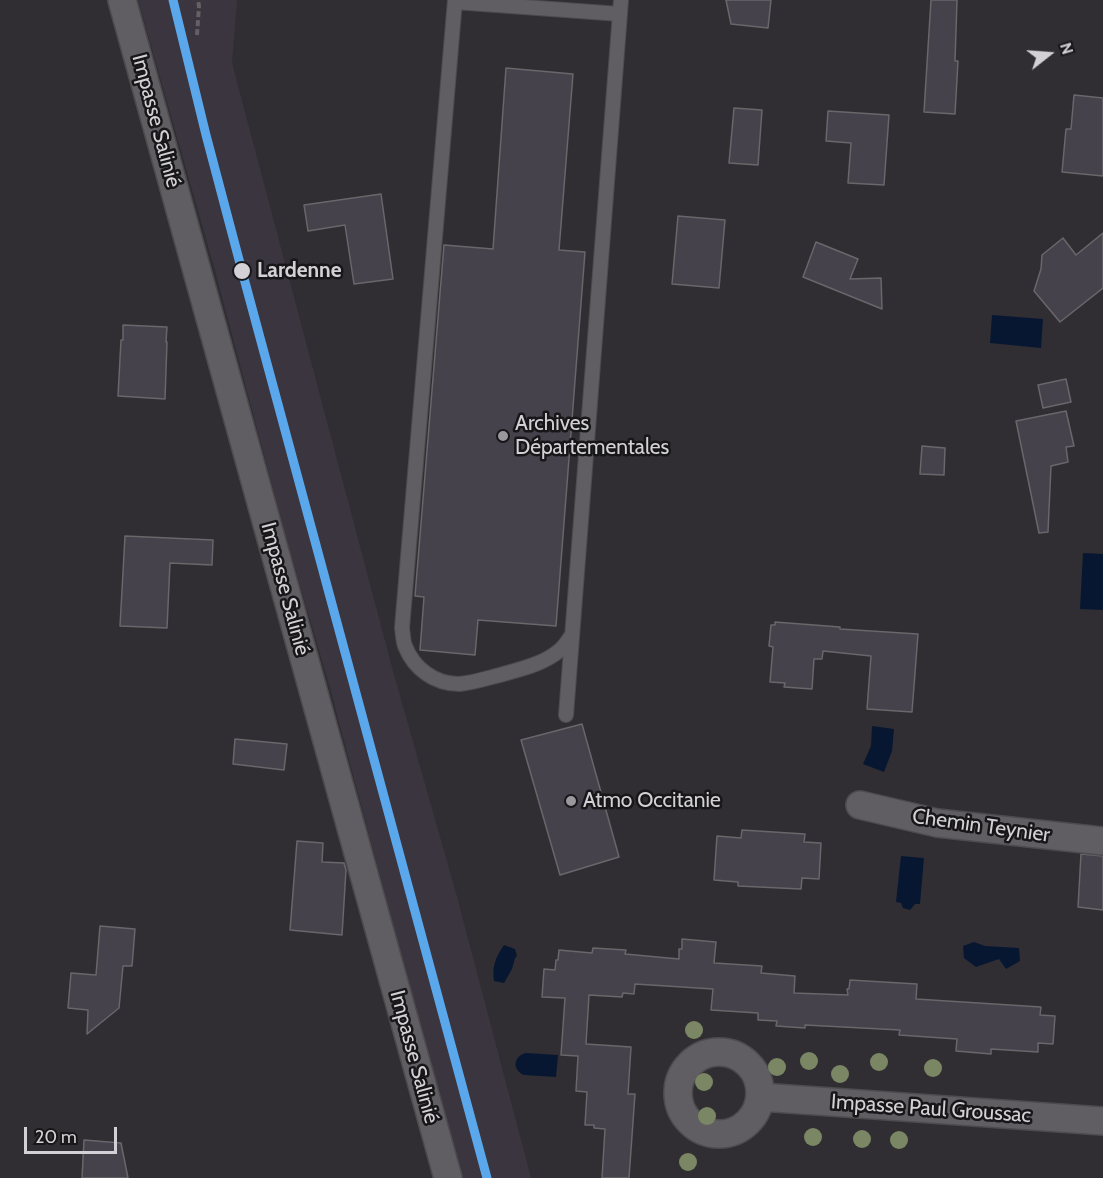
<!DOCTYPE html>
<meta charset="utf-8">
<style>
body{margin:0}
#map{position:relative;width:1103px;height:1178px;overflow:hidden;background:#302e32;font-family:Cabin,sans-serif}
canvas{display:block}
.north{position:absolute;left:1019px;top:24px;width:60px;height:60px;-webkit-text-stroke:4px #171619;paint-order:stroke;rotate:73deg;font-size:16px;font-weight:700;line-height:24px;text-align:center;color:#d3d1d5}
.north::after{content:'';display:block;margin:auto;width:21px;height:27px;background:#d3d1d5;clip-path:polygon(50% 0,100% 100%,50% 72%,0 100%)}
.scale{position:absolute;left:24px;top:1127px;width:93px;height:27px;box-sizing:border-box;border:3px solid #d3d1d5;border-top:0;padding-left:8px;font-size:18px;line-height:21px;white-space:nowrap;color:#d3d1d5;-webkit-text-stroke:4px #171619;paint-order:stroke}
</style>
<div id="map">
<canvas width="1103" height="1178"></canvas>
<div class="north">N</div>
<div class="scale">20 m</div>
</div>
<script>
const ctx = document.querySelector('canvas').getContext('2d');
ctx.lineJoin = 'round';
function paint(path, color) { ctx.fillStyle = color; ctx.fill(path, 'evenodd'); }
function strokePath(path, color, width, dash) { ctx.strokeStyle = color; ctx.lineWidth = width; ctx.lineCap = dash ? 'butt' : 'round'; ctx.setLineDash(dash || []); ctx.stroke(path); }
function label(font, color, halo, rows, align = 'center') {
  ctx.font = font + ' Cabin,sans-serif'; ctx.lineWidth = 5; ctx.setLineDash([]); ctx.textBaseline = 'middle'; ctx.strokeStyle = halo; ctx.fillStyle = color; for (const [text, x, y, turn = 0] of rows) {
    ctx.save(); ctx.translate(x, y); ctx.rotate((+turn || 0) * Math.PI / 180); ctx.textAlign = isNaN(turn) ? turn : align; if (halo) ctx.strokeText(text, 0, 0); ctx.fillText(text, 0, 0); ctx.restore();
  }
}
paint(new Path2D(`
 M138,0H237L232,63L393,671L456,893L531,1178H460L330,688L285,534L214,267Z`), '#3a353f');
paint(new Path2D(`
 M992,315L1043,319L1041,348L990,343Z
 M1083,553L1103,554V610L1080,609Z
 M872,726L894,729L892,751L884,772L863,764L871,746Z
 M901,856L924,858L920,904H915L910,910L903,908L901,903L896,902Z
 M974,942L985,946L1019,948L1020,961L1006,969L999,959L976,967L964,958L963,946Z
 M504,945L515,949L517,956L515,958L512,969L504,983L494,981C492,967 495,958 504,945Z
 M526,1053L558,1055L556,1077L524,1075C512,1070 513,1056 526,1053Z`), '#071732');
const building = new Path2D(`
 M726,0H771L768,28L731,24Z
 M931,0H957L955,61H958L955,114L924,112Z
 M506,68L573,74L559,250L585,252L556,626L478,620L475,655L420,650L424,597L415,596L444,245L493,249Z
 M1074,95L1103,98V176L1062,172L1066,129H1071Z
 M734,108L762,110L758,165L729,163Z
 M828,111L889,115L884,185L848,183L851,143L826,141Z
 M381,194L393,279L354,284L345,225L308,231L304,205Z
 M678,216L725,220L719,288L672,284Z
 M1103,233V288L1060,322L1034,291L1041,269L1042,255L1063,238L1076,255Z
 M816,242L858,259L850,279L881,278L882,309L803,277Z
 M123,325L167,327L166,342H167L165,399L118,396L121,340H123Z
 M1066,379L1071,402L1043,408L1038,385Z
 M1066,411L1074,446L1066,447L1068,462L1051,466L1048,532L1039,533L1016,421Z
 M922,446L945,448L944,475L920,474Z
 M125,536L213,540L212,565L170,563L167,628L120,626Z
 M775,622L840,627V629L918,634L912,712L867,709L871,656L823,651L822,659H814L812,689L784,687L785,683L770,682L773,647L769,646L771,625H775Z
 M582,724L619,857L560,875L521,740Z
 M235,739L287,744L284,770L233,764Z
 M742,830L805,834L804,842L821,843L819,879L802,878L801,889L738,886V882L714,880L717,836L741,838Z
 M297,841L323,843L322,862L344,863L346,870L342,935L290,930Z
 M1081,854L1103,856V910L1078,907Z
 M100,926L135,929L132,966H123L119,1008L87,1034L88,1010L68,1008L71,973L96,975Z
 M682,939L716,942L714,963L762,966L761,973L795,976L794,993L848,995L847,989H849L850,980L917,984L916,999L1041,1007L1040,1015L1055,1016L1053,1044L1038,1043V1052L991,1049V1054L956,1051L957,1039L899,1035L900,1030L805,1025V1028L776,1026L777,1021L758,1020V1013L711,1010L713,989L635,984L634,994L623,993L622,997L589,995L586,1044L631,1047L628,1094H635L629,1178H602L605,1129L594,1128V1125H585L587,1092L576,1091L578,1056L561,1055L565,998L542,997L544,969L555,970L556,960H558L559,950L592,953L593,948L626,950L625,954L679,959V949H682Z
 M84,1140L121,1143L128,1178H82Z`);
paint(building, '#46424c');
strokePath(building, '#68676a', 1.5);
const service = new Path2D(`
 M455,0L402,628C403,634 403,641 405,646C414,669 435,684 459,684C473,683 487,678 500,675C521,669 544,664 560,650C565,646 568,640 572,635
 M455,2L620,14
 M566,715L621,0`);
const minor = new Path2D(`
 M122,0L448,1178
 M860,805L937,823L1103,841
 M678 1093a41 41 0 1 1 82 0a41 41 0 1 1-82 0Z
 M760,1097L1103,1121`);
strokePath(service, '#4d4b4e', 16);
strokePath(minor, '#4d4b4e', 30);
strokePath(new Path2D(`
 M197,35L199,6L198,0`), '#636164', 4, [6, 3]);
strokePath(service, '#605e62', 14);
strokePath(minor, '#605e62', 27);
strokePath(new Path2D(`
 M173,0L206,135L242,271L487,1178`), '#5aa8eb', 9);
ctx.fillStyle = '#7b8764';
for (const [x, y] of [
 [694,1030],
 [809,1061],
 [879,1062],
 [777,1067],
 [933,1068],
 [840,1074],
 [704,1082],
 [707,1116],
 [813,1137],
 [862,1139],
 [899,1140],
 [688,1162]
]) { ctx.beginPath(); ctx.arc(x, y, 9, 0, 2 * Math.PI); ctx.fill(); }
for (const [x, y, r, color] of [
 [242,271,9,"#d3d1d5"],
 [503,436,6,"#9a989c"],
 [571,801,6,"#9a989c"]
]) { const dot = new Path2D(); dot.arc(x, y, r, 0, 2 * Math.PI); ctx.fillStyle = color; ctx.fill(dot); strokePath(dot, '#171619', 2); }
label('21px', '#d3d1d5', '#171619', [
 ["Impasse Salinié",156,121,75],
 ["Impasse Salinié",285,589,75],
 ["Chemin Teynier",981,826,8],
 ["Impasse Salinié",414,1057,75],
 ["Impasse Paul Groussac",931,1109,4]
]);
label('bold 21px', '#d3d1d5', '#171619', [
 ["Lardenne",257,271]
], 'left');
label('21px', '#d3d1d5', '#171619', [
 ["Archives",515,424],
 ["Départementales",515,448],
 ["Atmo Occitanie",583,801]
], 'left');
</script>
